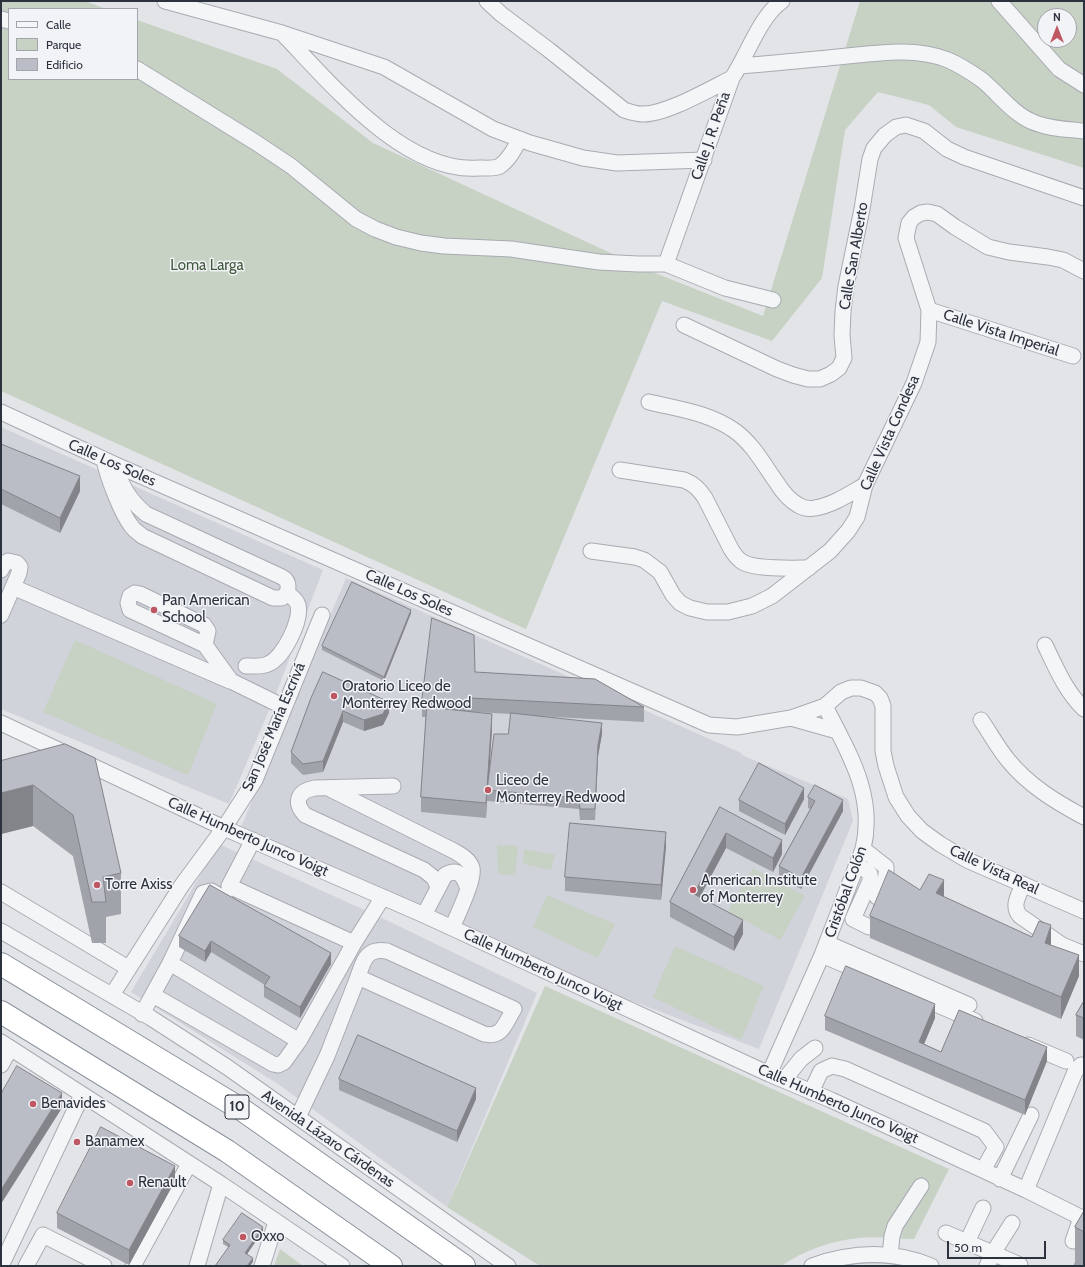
<!DOCTYPE html>
<meta charset="utf-8">
<style>
body{margin:0}
#map{position:relative;width:1085px;height:1267px;overflow:hidden;background:#e2e4e8;font-family:Cabin,sans-serif}
canvas{display:block}
.frame{position:absolute;inset:0;border:2px solid #2c323e;pointer-events:none}
.legend{position:absolute;left:8px;top:8px;width:130px;height:72px;box-sizing:border-box;background:#f1f3f6;border:1px solid #a2a6ac;margin:0;padding:5px 7px;list-style:none;font-size:12px;color:#2c323e}
.legend li{display:flex;align-items:center;gap:8px;height:20px}
.legend b{width:20px;border:1px solid #a2a6ac}
.north{position:absolute;left:1037px;top:8px;width:40px;height:40px;box-sizing:border-box;background:#f1f3f6;border:1px solid #a2a6ac;border-radius:50%;rotate:0deg;font-size:11px;font-weight:700;line-height:16px;text-align:center;color:#2c323e}
.north::after{content:'';display:block;margin:auto;width:14px;height:18px;background:#bf5663;clip-path:polygon(50% 0,100% 100%,50% 72%,0 100%)}
.scale{position:absolute;left:947px;top:1241px;width:99px;height:18px;box-sizing:border-box;border:2px solid #2c323e;border-top:0;padding-left:5px;font-size:12px;line-height:14px;white-space:nowrap;color:#2c323e;-webkit-text-stroke:3px #f1f3f6;paint-order:stroke}
</style>
<div id="map">
<canvas width="1085" height="1267"></canvas>
<div class="frame"></div>
<ul class="legend">
<li><b style="height:5px;background:#f4f5f7"></b>Calle</li>
<li><b style="height:11px;background:#c7d1c4"></b>Parque</li>
<li><b style="height:11px;background:#babdc5"></b>Edificio</li>
</ul>
<div class="north">N</div>
<div class="scale">50 m</div>
</div>
<script>
const ctx = document.querySelector('canvas').getContext('2d');
ctx.lineJoin = 'round';
function paint(path, color) { ctx.fillStyle = color; ctx.fill(path, 'evenodd'); }
function strokePath(path, color, width, dash) { ctx.strokeStyle = color; ctx.lineWidth = width; ctx.lineCap = dash ? 'butt' : 'round'; ctx.setLineDash(dash || []); ctx.stroke(path); }
function label(font, color, halo, rows, align = 'center') {
  ctx.font = font + ' Cabin,sans-serif'; ctx.lineWidth = 3; ctx.setLineDash([]); ctx.textBaseline = 'middle'; ctx.strokeStyle = halo; ctx.fillStyle = color; for (const [text, x, y, turn = 0] of rows) {
    ctx.save(); ctx.translate(x, y); ctx.rotate((+turn || 0) * Math.PI / 180); ctx.textAlign = isNaN(turn) ? turn : align; if (halo) ctx.strokeText(text, 0, 0); ctx.fillText(text, 0, 0); ctx.restore();
  }
}
paint(new Path2D(`
 M1,427L323,570L276,694L229,804L1,709Z
 M346,578L739,752L744,756L848,799L853,821L759,1049L616,995L241,827Z
 M219,844L382,918L537,993L447,1207L278,1084L131,992Z`), '#d0d3da');
paint(new Path2D(`
 M1,1H85L106,9H9V79H137V20L277,69L373,143L645,269L763,316L860,1H1084V168L956,127L929,105L878,92L845,130L822,278L772,341L662,301L526,629L1,391ZM1045,16H1069V40H1045Z
 M75,640L217,704L188,775L43,712Z
 M497,845L518,846L515,875L498,874Z
 M524,849L555,855L551,870L523,864Z
 M753,868L805,896L780,940L728,911Z
 M547,895L615,924L598,958L533,927Z
 M675,946L764,986L741,1040L653,997Z
 M545,986L949,1169L914,1239C896,1239 876,1236 858,1238C830,1241 805,1250 781,1266H540L447,1207Z
 M280,1249L303,1266H274Z`), '#c7d1c4');
const minor = new Path2D(`
 M165,1L282,33L384,67L493,129L530,143L583,158L617,163L704,160
 M487,1L501,14L549,50L624,110C630,112 636,114 642,114C665,115 710,89 732,78
 M999,1L1059,69L1084,85
 M1,19L9,21
 M284,35C331,84 405,174 479,168C485,168 495,169 500,166C510,159 514,149 520,139
 M740,66C770,63 799,61 828,58C866,55 912,45 948,60C960,65 972,73 982,80C999,94 1013,114 1033,122C1049,129 1067,129 1084,131
 M137,69L255,142L291,166L356,219L375,229L396,237L421,243L444,246L511,249L599,262L638,264H666L725,288L773,300
 M666,264L732,78C747,56 760,16 782,1
 M929,310L1073,356
 M684,325L777,369L793,375L808,379H820L831,374L839,368L844,358L842,335L843,311L846,286L862,209L870,159L874,148L885,135L896,127L906,125L924,131L947,149L964,157L1084,198
 M649,402C678,409 710,413 735,431C753,444 764,465 777,483C782,491 789,500 798,505C803,508 810,509 815,508C833,505 849,494 865,485
 M1,412L116,465L709,725L737,727L791,718L825,706L841,692L851,688H861L875,693L880,698L883,706V751L886,766L896,797L908,816L922,831L940,844L967,860L1084,911
 M104,460C108,478 121,513 132,527C135,531 139,533 142,536L273,598H282L287,593C289,586 289,581 282,577L146,514C130,501 120,486 116,465
 M620,470L684,480C694,484 699,489 705,498L731,549C734,554 737,558 741,561C753,570 793,568 809,568
 M591,551L635,557L644,560L660,572L673,595L680,603L690,608L707,612H728L752,606L772,596L830,551L848,531L857,517L865,485L914,383L928,342L929,310L906,238L909,223L914,217L921,213L928,212L937,214L955,227L988,247L1009,252L1048,257L1063,260L1084,271
 M1,570L4,564L8,561L17,563L20,567L19,573L1,615
 M13,587L230,681
 M205,645L208,631L204,625L140,594L135,593L130,596L128,603L130,610L205,645L231,681L284,707
 M1045,645C1056,668 1066,692 1084,709
 M246,666C252,666 262,667 268,664C283,658 302,621 298,605C296,599 292,597 287,593
 M791,718L837,731
 M981,720C990,733 998,748 1008,760C1028,785 1056,802 1084,817
 M1,723L224,828L424,915L769,1074L831,1100L1026,1190L1084,1219
 M393,786L315,788C298,791 293,802 305,815L424,870L434,878L438,887
 M330,789L454,851C461,855 470,860 472,868C475,879 457,916 452,928
 M253,840L229,886L354,943
 M863,849L886,867V876L877,897
 M856,866L866,870L870,874V881L853,919L869,927
 M1023,884C1019,895 1011,906 1020,916L1062,945L1084,954
 M1,892L128,968
 M424,915L445,875C459,867 464,877 468,889
 M1,931L151,1018L227,1067L508,1266
 M827,943L969,1005
 M822,955L975,1021
 M170,963L299,1041
 M112,995L182,885L224,828L255,780L322,615
 M153,995L273,1064L278,1065L284,1062L299,1041L354,943L383,897
 M142,1014L170,963L203,893L211,891L225,899
 M1,1042L221,1184L342,1266
 M1028,1045L1066,1061
 M1,1065L10,1049
 M769,1074L822,955L863,849C876,795 848,752 825,706
 M784,1080L801,1059L815,1048
 M811,1092L821,1071L832,1066L845,1069L984,1131L996,1147L983,1170
 M298,1117L327,1056L356,982C363,964 364,947 387,951L514,1009C505,1023 503,1038 484,1034L358,977
 M1000,1179L1031,1115
 M1026,1190L1075,1072L1081,1065H1084
 M946,1233L1020,1265
 M1073,1241L1081,1218
 M967,1242L983,1208
 M890,1255L892,1236L895,1226L921,1186
 M1,1266L82,1095
 M26,1266L43,1235L104,1266
 M133,1266L189,1164
 M197,1266L221,1184
 M262,1266L276,1222
 M812,1266C851,1252 892,1250 931,1266
 M987,1266L993,1253L1012,1223`);
const highway = new Path2D(`
 M1,964L244,1111L464,1266
 M1,1012L227,1151L391,1266`);
strokePath(minor, '#a8abb2', 17);
strokePath(highway, '#8b929d', 24);
strokePath(minor, '#f4f5f7', 15);
strokePath(highway, '#fff', 22);
paint(new Path2D(`
 M1,444L80,491L60,533L1,504Z
 M411,613L384,681L322,650V646Z
 M475,672L644,707V722L537,716L602,734L598,756L595,820H580L579,809L487,801V800L486,818L421,812V797L426,717H422V702ZM473,712L511,714L508,734L489,779L492,729Z
 M311,698L389,713L383,725L364,731L343,722L323,772L303,775L291,763V752Z
 M65,744L121,873V914L106,917V943H92L73,856L33,826L1,834V761Z
 M808,797L843,811L801,889L779,877V866L810,809L808,808Z
 M804,799L785,835L739,811V800Z
 M720,807L782,854L773,872L726,848L700,897L743,934L734,951L670,917V902Z
 M666,846L661,900L565,891V877Z
 M210,885L331,964L300,1018L264,997V986L265,985L211,952L205,962L179,947V936Z
 M920,890L944,897L1032,937L1051,945L1079,976L1061,1019L870,938V916Z
 M1084,1001V1040L1076,1036V1015Z
 M825,1016L935,1018L924,1044L941,1052L1047,1061L1025,1115L825,1030Z
 M339,1079L476,1099L457,1142L339,1090Z
 M175,1181L129,1265L57,1228V1213Z
 M1084,1211V1266H1073L1075,1262V1227Z
 M263,1231L247,1254L253,1262L223,1244V1240Z`), '#a0a3a9');
paint(new Path2D(`
 M80,476V491L60,533V518Z
 M411,610V613L384,681V677Z
 M389,702V713L383,725L364,731V720Z
 M343,711V722L323,772V761Z
 M492,714V729L488,790H487L486,818V803Z
 M602,723V734L598,756L595,820L598,745Z
 M33,785V826L1,834V793Z
 M804,788V799L785,835V824Z
 M843,800V811L801,889V878Z
 M666,832V846L661,900V885Z
 M726,833V848L694,908V894Z
 M782,840V854L773,872V858Z
 M944,880V902L936,893Z
 M743,920V934L734,951V937Z
 M1051,925V947L1045,943Z
 M211,941V952L205,962V951Z
 M331,953V964L300,1018V1007Z
 M1079,955V976L1061,1019V997Z
 M935,1004V1018L919,1056V1042Z
 M1047,1047V1061L1025,1115V1100Z
 M476,1088V1099L457,1142V1131Z
 M62,1093V1108L1,1204V1190Z
 M175,1166V1181L129,1265V1250Z
 M263,1227V1231L245,1257V1253Z
 M253,1258V1262L250,1266H247Z`), '#82848a');
const building = new Path2D(`
 M1,444L80,476L60,518L1,489Z
 M352,582L411,610L384,677L322,646Z
 M432,618L474,635L475,672L595,679L644,707L470,698V706L422,702Z
 M323,672L389,702L383,714L364,720L343,711L323,761L303,764L291,752L311,698Z
 M427,707L492,714L486,803L421,797Z
 M511,713L602,723L598,745L595,809H580L579,798L487,790L494,734H508Z
 M65,744L95,758L121,873L103,877L106,902H92L73,815L33,785L1,793V761Z
 M759,763L804,788L785,824L739,800Z
 M815,785L843,800L801,878L779,866L815,801L808,797Z
 M720,807L782,840L773,858L726,833L694,894L743,920L734,937L670,902Z
 M570,823L666,832L661,885L565,877Z
 M889,870L920,890L929,874L944,880L936,893L1032,937L1039,921L1051,925L1045,943L1079,955L1061,997L870,916Z
 M210,885L331,953L300,1007L264,986L270,977L211,941L205,951L179,936Z
 M846,966L935,1004L919,1042L941,1052L959,1010L1047,1047L1025,1100L825,1016Z
 M1084,1001V1018L1076,1015Z
 M358,1035L476,1088L457,1131L339,1079Z
 M17,1066L62,1093L1,1190V1094Z
 M101,1127L175,1166L129,1250L57,1213Z
 M1084,1211V1232L1075,1227Z
 M242,1213L263,1227L245,1253L253,1258L247,1266H215L230,1245L223,1240Z`);
paint(building, '#babdc5');
strokePath(building, '#82848a', 1);
for (const [x, y, r, color] of [
 [154,610,4,"#bf5663"],
 [334,696,4,"#bf5663"],
 [488,790,4,"#bf5663"],
 [97,885,4,"#bf5663"],
 [693,890,4,"#bf5663"],
 [33,1104,4,"#bf5663"],
 [77,1142,4,"#bf5663"],
 [130,1183,4,"#bf5663"],
 [243,1237,4,"#bf5663"]
]) { const dot = new Path2D(); dot.arc(x, y, r, 0, 2 * Math.PI); ctx.fillStyle = color; ctx.fill(dot); strokePath(dot, '#f1f3f6', 1.5); }
for (const [x, y, w] of [
 [237,1107,24]
]) { const box = new Path2D(); box.roundRect(x - w / 2, y - 12, w, 24, 3); ctx.fillStyle = '#f1f3f6'; ctx.fill(box); strokePath(box, '#2c323e', 1); }
label('bold 14px', '#2c323e', null, [
 ["10",237,1107]
]);
label('15px', '#2c323e', '#f1f3f6', [
 ["Calle J. R. Peña",711,136,-71],
 ["Calle San Alberto",854,256,-80],
 ["Calle Vista Imperial",1001,333,18],
 ["Calle Vista Condesa",890,433,-66],
 ["Calle Los Soles",112,463,24],
 ["Calle Los Soles",409,593,24],
 ["San José María Escrivá",274,727,-67],
 ["Calle Humberto Junco Voigt",248,837,24],
 ["Calle Vista Real",994,870,25],
 ["Cristóbal Colón",846,892,-70],
 ["Calle Humberto Junco Voigt",543,970,25],
 ["Calle Humberto Junco Voigt",838,1104,24],
 ["Avenida Lázaro Cárdenas",328,1139,35]
]);
label('15px', '#40583b', '#f1f3f6', [
 ["Loma Larga",207,266]
]);
label('15px', '#2c323e', '#f1f3f6', [
 ["Pan American",162,601],
 ["School",162,618],
 ["Oratorio Liceo de",342,687],
 ["Monterrey Redwood",342,704],
 ["Liceo de",496,781],
 ["Monterrey Redwood",496,798],
 ["American Institute",701,881],
 ["of Monterrey",701,898],
 ["Torre Axiss",105,885],
 ["Benavides",41,1104],
 ["Banamex",85,1142],
 ["Renault",138,1183],
 ["Oxxo",251,1237]
], 'left');
</script>
